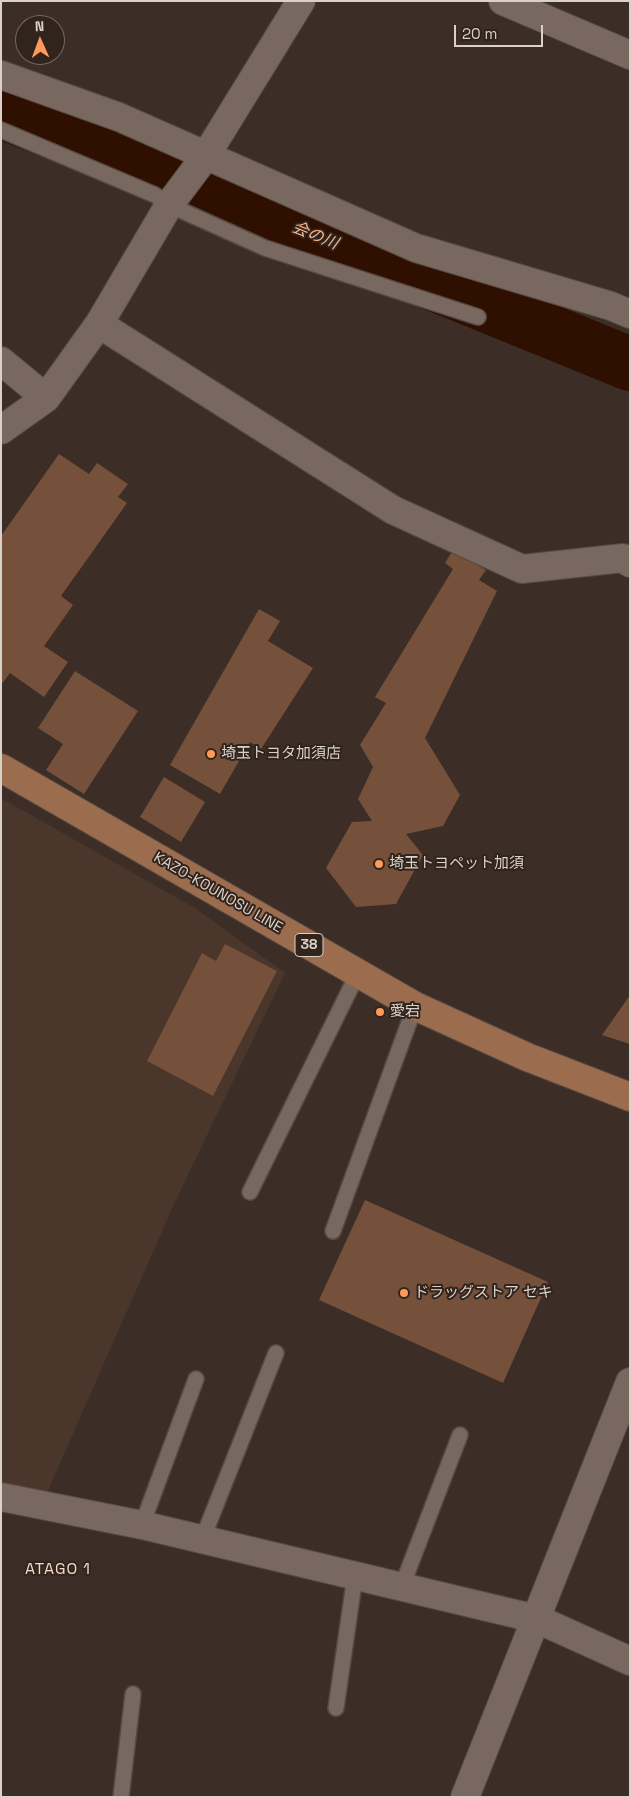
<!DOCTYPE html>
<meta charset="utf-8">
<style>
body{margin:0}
#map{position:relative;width:631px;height:1798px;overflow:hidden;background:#3c2e26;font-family:"Space Grotesk",sans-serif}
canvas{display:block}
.frame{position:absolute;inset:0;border:2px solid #dad1cb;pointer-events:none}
.north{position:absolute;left:15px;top:15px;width:50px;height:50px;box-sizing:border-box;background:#31241c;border:1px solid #756962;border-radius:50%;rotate:358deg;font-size:14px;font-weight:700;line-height:20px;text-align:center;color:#dad1cb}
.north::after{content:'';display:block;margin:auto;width:18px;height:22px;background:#ff9b5a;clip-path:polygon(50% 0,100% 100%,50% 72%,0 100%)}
.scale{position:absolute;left:454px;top:25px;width:89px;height:22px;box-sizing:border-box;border:2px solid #dad1cb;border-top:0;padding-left:6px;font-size:15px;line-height:18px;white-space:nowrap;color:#dad1cb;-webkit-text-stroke:4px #31241c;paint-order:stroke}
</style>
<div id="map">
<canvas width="631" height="1798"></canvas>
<div class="frame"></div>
<div class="north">N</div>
<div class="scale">20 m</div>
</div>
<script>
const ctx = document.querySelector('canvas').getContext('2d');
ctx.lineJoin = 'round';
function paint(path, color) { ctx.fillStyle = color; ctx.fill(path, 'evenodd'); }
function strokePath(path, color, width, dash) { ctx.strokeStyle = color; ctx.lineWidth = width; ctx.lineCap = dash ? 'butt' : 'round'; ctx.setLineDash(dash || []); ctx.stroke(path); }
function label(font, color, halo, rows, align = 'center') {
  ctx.font = font + ' "Space Grotesk","Noto Sans JP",sans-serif'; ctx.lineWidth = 4; ctx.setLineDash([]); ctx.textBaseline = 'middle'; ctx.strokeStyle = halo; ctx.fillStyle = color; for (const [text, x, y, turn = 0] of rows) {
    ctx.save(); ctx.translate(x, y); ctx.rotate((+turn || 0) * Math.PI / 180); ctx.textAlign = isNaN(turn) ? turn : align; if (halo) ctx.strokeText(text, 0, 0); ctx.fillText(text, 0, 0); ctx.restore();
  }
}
paint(new Path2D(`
 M1,798L195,908L285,973L175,1202L46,1495L1,1487Z`), '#4a362a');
strokePath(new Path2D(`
 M1,108L14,117L178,181L194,184L237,204L630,364`), '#2e0f00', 54);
paint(new Path2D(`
 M59,454L89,474L97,463L128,484L118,497L127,503L61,596L73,605L44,646L68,662L44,697L10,673L1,685V536Z
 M453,550L486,570L479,580L497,591L425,738L460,795L443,826L406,834L423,855L396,904L356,907L326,868L352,822L372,821L358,799L373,767L360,745L386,703L375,697L453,569L445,563Z
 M259,609L280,621L268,641L313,668L261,749L250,742L220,794L170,765Z
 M75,671L138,711L84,794L46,770L63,744L38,728Z
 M164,777L205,802L181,842L140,817Z
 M225,944L277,971L213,1096L147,1061L202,953L216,961Z
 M630,995V1044L602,1035Z
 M365,1200L548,1282L503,1383L319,1300Z`), '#75503a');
const service = new Path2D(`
 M1,130L155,195L169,205L265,248L478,317
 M250,1192L358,973
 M333,1231L415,1006
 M142,1525L196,1379
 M204,1540L206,1530L276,1353
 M402,1586L460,1435
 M336,1708L355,1576
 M121,1797L133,1694`);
const minor = new Path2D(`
 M1,75L119,117L416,248L611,306L630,314
 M99,324L393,510L522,569L623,558L630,563
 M1,361L46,398
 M1,430L46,398L99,324L169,205L205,157L301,1
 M1,1497L142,1525L537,1619L630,1661
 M465,1797L630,1382`);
const tertiary = new Path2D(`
 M503,1L630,55`);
const primary = new Path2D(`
 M1,768L415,1006L527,1057L630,1097`);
strokePath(service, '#564a43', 18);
strokePath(minor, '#564a43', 30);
strokePath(tertiary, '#564a43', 30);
strokePath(primary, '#564a43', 30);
strokePath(service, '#78685f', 15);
strokePath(minor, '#78685f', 28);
strokePath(tertiary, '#78685f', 28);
strokePath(primary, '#9b6c4e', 28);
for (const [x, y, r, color] of [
 [211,754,5,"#ff9b5a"],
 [379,864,5,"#ff9b5a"],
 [380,1012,5,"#ff9b5a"],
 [404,1293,5,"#ff9b5a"]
]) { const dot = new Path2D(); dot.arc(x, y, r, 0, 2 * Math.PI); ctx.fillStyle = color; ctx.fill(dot); strokePath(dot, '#31241c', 2); }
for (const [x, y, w] of [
 [309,945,28]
]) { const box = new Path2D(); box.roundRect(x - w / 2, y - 11.5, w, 23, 4); ctx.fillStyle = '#31241c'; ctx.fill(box); strokePath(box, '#dad1cb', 1); }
label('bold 14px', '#dad1cb', null, [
 ["38",309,945]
]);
label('15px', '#dad1cb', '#31241c', [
 ["埼玉トヨタ加須店",221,754],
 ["埼玉トヨペット加須",389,864],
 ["愛宕",390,1012],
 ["ドラッグストア セキ",414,1293]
], 'left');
label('15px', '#dad1cb', '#31241c', [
 ["KAZO-KOUNOSU LINE",218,893,30]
]);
label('italic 16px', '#f4b58e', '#31241c', [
 ["会の川",315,236,22]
]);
ctx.letterSpacing = '1px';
label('16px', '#f5d8c7', '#31241c', [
 ["ATAGO 1",58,1570]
]);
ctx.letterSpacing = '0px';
</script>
